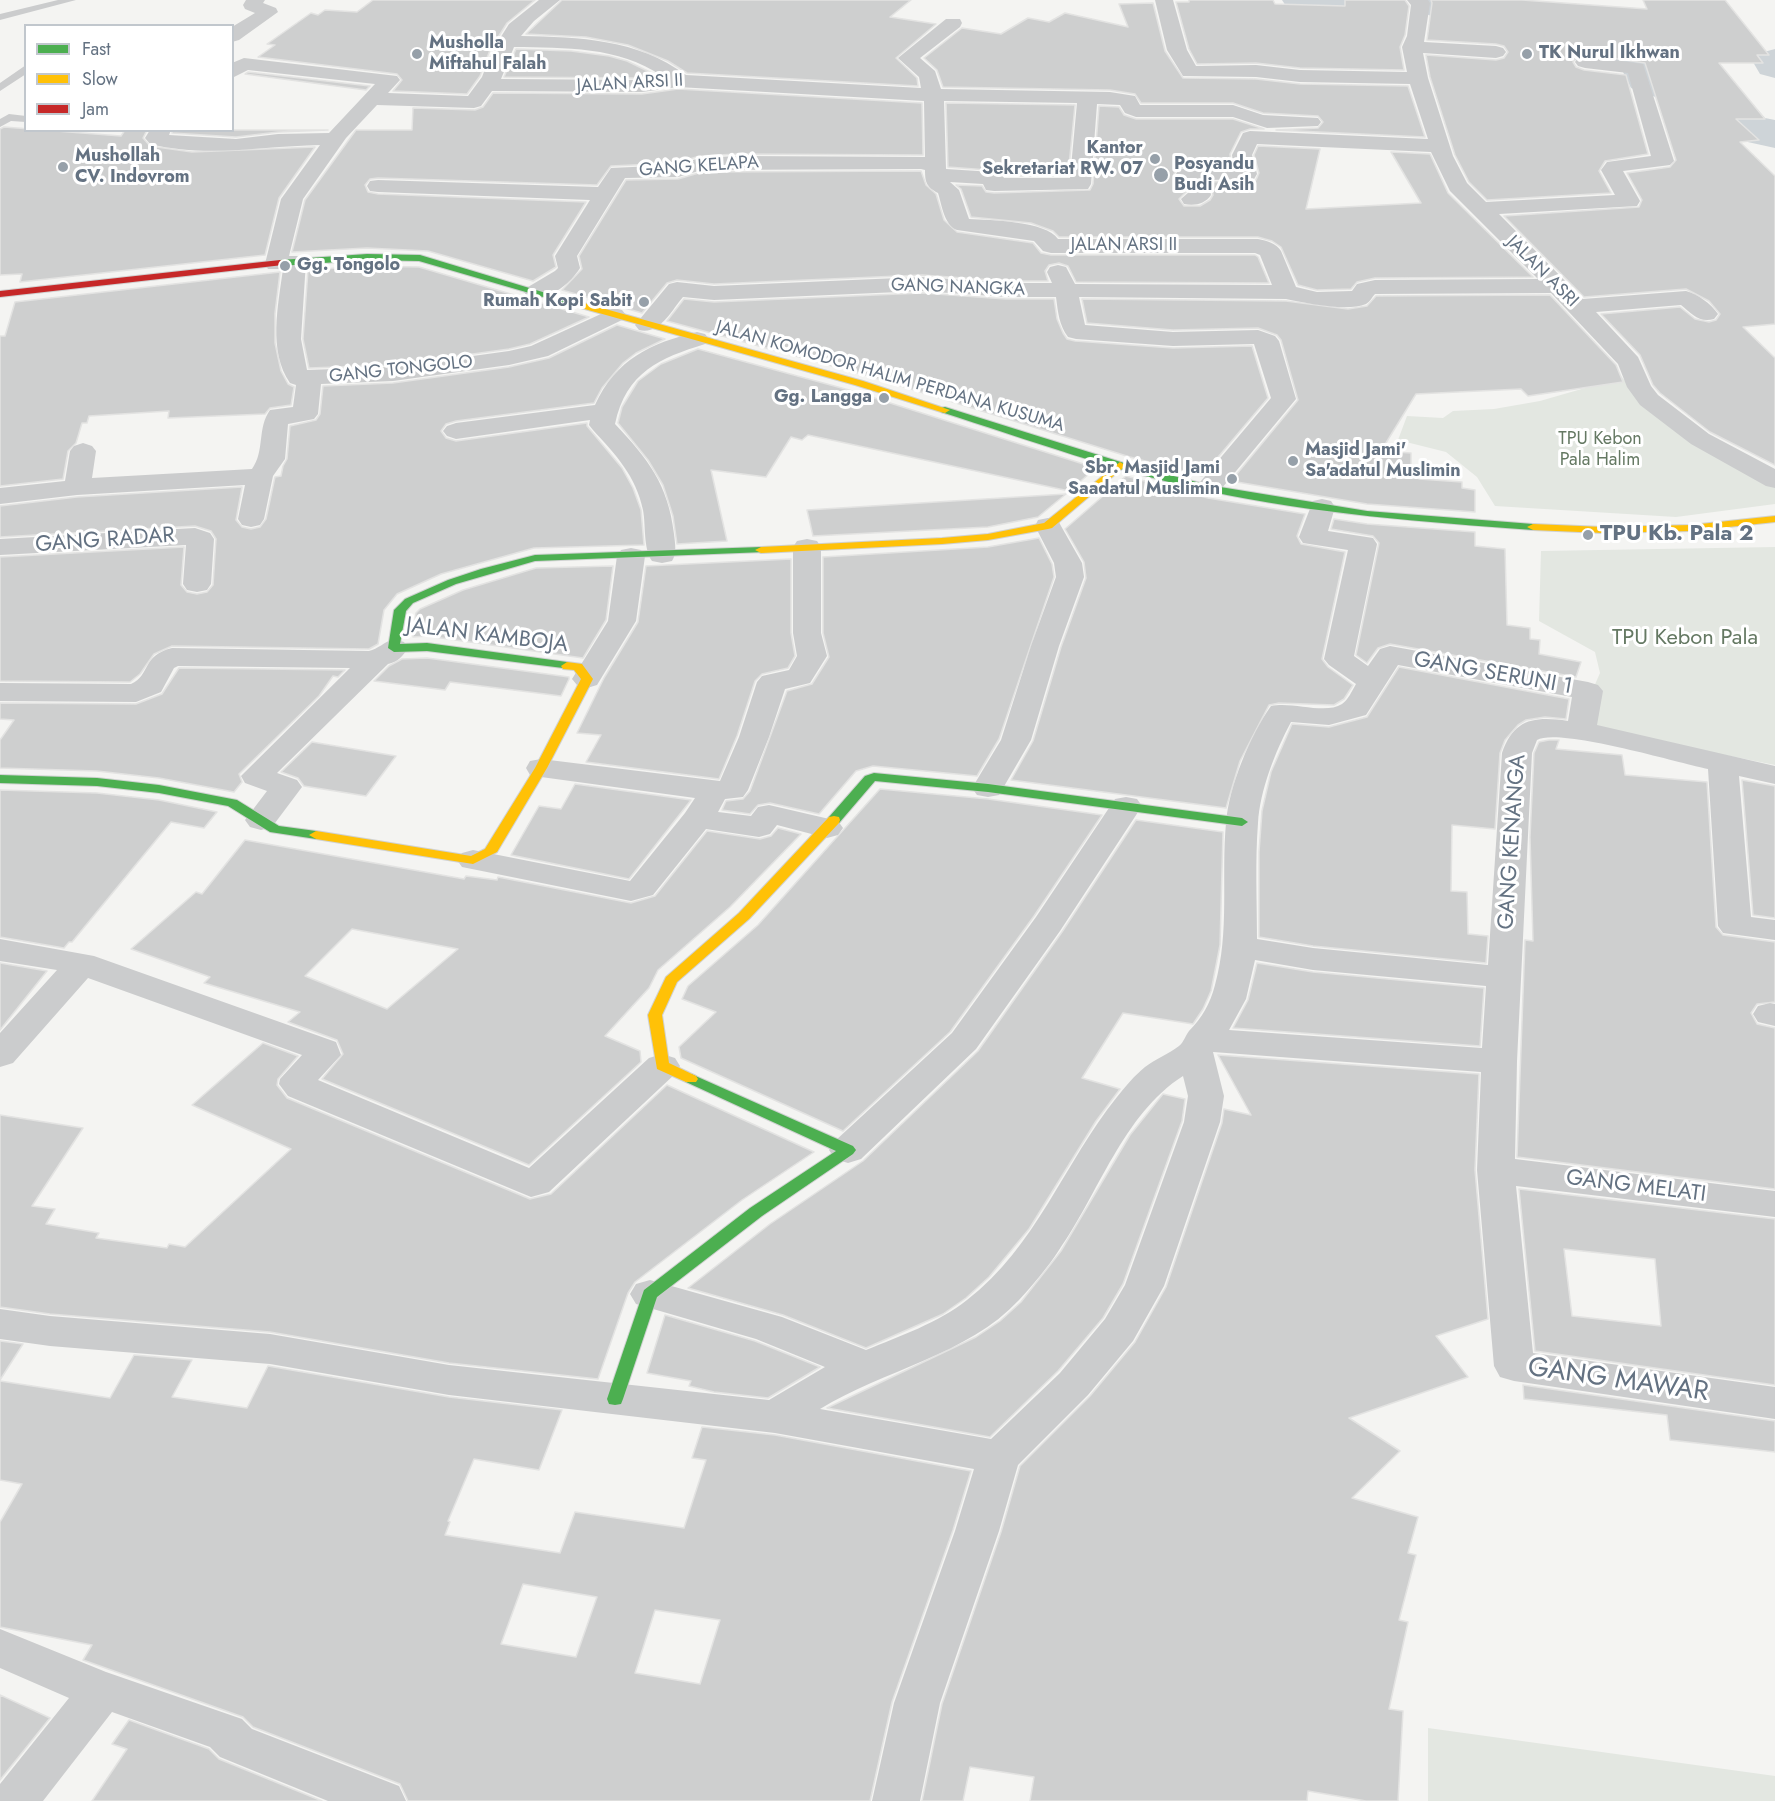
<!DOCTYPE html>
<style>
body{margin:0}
#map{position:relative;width:1775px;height:1801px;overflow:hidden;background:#f4f4f2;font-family:Jost,sans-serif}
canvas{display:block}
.legend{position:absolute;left:24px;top:24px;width:210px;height:108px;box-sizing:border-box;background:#fff;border:2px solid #c1c7cd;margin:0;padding:8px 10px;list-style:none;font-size:18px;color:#647282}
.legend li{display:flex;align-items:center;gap:12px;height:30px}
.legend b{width:30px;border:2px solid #c1c7cd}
</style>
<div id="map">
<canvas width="1775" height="1801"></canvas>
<ul class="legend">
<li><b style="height:8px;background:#4caf50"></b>Fast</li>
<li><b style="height:8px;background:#ffc107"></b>Slow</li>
<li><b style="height:8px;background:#c62828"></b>Jam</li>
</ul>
</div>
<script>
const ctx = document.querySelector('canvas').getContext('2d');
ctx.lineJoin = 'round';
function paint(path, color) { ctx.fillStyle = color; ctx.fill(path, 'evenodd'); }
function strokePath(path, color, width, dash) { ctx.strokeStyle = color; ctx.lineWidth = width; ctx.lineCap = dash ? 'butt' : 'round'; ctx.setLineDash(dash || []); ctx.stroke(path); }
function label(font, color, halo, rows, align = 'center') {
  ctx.font = font + ' Jost,sans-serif'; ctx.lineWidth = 6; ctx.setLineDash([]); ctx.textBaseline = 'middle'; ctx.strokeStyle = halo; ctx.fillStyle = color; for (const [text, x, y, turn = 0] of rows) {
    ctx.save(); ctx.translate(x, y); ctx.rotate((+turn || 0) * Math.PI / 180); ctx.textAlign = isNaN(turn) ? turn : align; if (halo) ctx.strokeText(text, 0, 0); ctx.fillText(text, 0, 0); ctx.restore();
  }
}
paint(new Path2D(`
 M1614,367L1645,406L1775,484V504L1676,517L1495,506L1477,477L1446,452L1398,440L1407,416L1443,418L1453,411L1494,409L1540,401L1585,388Z
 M1775,547V765L1589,728L1593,689L1600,673L1595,652L1539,621L1541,551Z
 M1428,1728L1775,1776V1801H1428Z`), '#e3e7e1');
paint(new Path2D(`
 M1282,0H1382L1376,9L1332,17L1288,9Z
 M1410,0C1445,0 1488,0 1520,8C1537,15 1552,28 1569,33C1596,42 1624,33 1650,47C1662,54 1661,69 1673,75L1738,87L1765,118L1775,120V148L1734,139L1708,107L1661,99L1631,88L1620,66L1615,63C1590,62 1565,61 1541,52C1524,46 1509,31 1492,27C1465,21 1428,25 1410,0Z
 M1775,49V78L1760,74L1753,62L1760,53Z`), '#ced4d8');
const building = new Path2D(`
 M373,0H535L507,23L490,50L480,76L467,94L393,91L402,80L397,74L258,57L275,45L267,44L311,13L318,15L325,10L357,12Z
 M562,0H911L890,17L936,24L896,58L917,78L918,86L687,73L668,61L628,45L586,37L526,34Z
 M1189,0H1273L1275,4L1345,6V0H1405L1409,6L1405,35L1400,47L1404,70L1300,68L1256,63L1197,64L1189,49L1176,2H1189Z
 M1431,0H1522L1647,9L1643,0H1725L1769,55H1757L1763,63H1719L1765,119H1736L1759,140L1740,142L1775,176V324L1743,327L1775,358V465L1710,432L1660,393L1653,385L1640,355L1601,314L1680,307L1695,319L1709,322L1716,320L1720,314L1709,301L1686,289L1584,297L1504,216L1639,207L1642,200L1627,173L1670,167L1676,160L1645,63L1585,54L1577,56L1573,62L1576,67L1584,70L1626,75L1648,154L1605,161L1599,171L1611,193L1487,200L1469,182L1455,155L1430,77L1426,55L1496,60L1504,58L1508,52L1504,46L1496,44L1427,40L1432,3Z
 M1153,3L1165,51L1183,78L1256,79L1300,84L1408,86L1425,137L1276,130L1318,128L1323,122L1318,116L1263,113L1233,103H1141L1135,94L1110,90L943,87L937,70L924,58L962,28L1001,34L1028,18L1049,22L1065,13L1128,27L1119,4Z
 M516,49L571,51L609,56L627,61L656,75L642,78L504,77Z
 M248,72L370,86L366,90L245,74Z
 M678,89L922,103L923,155L738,154L700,156L676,163L611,166L597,185L378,178L370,179L365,185L368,192L378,194L586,202L553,255L556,267L533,281L428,251L367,248L292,252L305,200L356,130H412L413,108L475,110L483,107L493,93L642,94Z
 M946,103L1075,105L1068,176H1005L1001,171L948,167Z
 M1099,106L1119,107L1124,115L1136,119H1233L1264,129H1250L1241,132L1230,154L1231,166L1177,168L1174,174L1186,186L1187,191L1179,199L1184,206H1200L1210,200L1213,195L1211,182L1256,180L1259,173L1254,155L1258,146L1320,149L1306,209L1421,203L1391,152L1430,154L1448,193L1533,277L1375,278L1357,282L1351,289L1317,290L1298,285L1281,247L1272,241L1258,237H1059L1053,231L1031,223L971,217L961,189L956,185L982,186L986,192L994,193L1090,190L1093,184Z
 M4,127L121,136L125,130H147L143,138L150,146L192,152L315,147L279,198L265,255L20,282L22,274L0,275V129Z
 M173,130H328L278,132L236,137L172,133Z
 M921,171L926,185L936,194L944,220L957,232L1033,243L1041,253L1051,255H1255L1258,257L1269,283L1076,282L1068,266L1059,263L1049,265L1045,271L1048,281H1006L922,275L714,284L677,280L667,283L642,313L562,290L582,269L579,256L626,180L678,179L702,172Z
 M367,266L419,267L589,317L530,344L509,349L393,365L309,368L303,339L308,270Z
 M280,272L275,313V343L281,371L288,384L294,387L291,405L270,408L265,414L168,418L169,411L89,416L87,423H82L76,443L68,451L63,479L0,486V336H5L15,302Z
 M922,293L1006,299H1054L1057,319L1063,333L1067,339L1075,341L1173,348L1252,346L1268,398L1202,476L1130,457L869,376L667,321L684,299L714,302Z
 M1550,295L1616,365L1623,382L1528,396L1521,389L1416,394L1381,451L1411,453V472L1419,473V479L1462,482V488L1475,490V512L1367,504L1231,481L1298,400L1281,340L1277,335L1258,328L1173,330L1087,323L1082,299L1286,301L1348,309L1367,306L1376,296Z
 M617,325L665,339L636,353L623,363L602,388L594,403L456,421L446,424L441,431L446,438L456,441L587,423V426L622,468L633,488L641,510L644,545L534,548L441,574L397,594L384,610L378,644L369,649L172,646L154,654L140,674L130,682L0,681V557L184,547L181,585L187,592L197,594L207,592L213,585L216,539L211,531L195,526L0,537V506L77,497L242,487L236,520L242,527L251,529L260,527L266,519L275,477L281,476L283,466L287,459L290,426L316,420L320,414L323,386L393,383L509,367L549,358Z
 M698,349L849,390L1096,468L1069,491L808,435L802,440L791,437L766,477L711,470L727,541L677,544L673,516L663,485L648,460L618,423L622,407L638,381L661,364Z
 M1126,476L1208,498L1305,514L1297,536L1301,544L1345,552L1322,659L1328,667L1353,685L1344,699L1334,705L1279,703L1269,705L1240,761L1226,808L1011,780L1033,741L1061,647L1086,578L1084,562L1065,529Z
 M1066,494L1038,517L988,527L813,536L807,510Z
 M1334,519L1367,524L1475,532V546L1505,549L1507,625L1530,628V639L1540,640L1539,654L1581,662L1576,677L1390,644L1378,648L1367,663L1356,655L1379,543L1373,536L1331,529Z
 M1039,538L1052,564L1054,577L999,739L977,776L873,766L856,771L819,814L770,803L758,805L750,814L722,810L726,801L743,799L750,791L787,691L812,684L829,657L823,633V557L988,547Z
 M791,559V633L795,656L788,668L762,674L755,681L737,736L719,779L586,762L601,735L577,733L604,678L638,622L646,566Z
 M613,566L606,620L583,658L427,636L413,637L416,613L420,609L463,590L536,568Z
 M427,658L569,677V679L561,696L450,682L445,690L374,681L389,666L402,659Z
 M1399,667L1569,699L1566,719L1545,717L1526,720L1518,725L1505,740L1500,753L1495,829L1452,825L1451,891L1467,892L1468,934L1488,936L1486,963L1313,946L1259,937V852L1262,811L1271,772L1292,724L1329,727L1367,717Z
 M179,668L345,670L338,677L333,676L319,696L239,774L242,782L234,792L159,778L97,771L0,768V740L14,720L0,719V703L136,704L162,694Z
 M1549,740H1559L1556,749L1622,755L1625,775L1707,782L1716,927L1723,935L1775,942V1002L1757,1004L1751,1013L1757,1024L1775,1028V1189L1517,1157L1525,940L1533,941L1530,837L1534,753L1539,742Z
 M312,742L396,756L366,796L304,786L298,778L281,772Z
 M1742,780L1775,786V918L1753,915Z
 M575,784L691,800L629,879L511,855L539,806L561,809Z
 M880,789L988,799L1102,815L1034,916L950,1032L843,1131L681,1058L679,1047L716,1012L682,999L688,986L758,925Z
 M0,790L97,793L159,800L217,812L204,828L171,822L72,942H69L64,948L0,937Z
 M1136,820L1223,832L1220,945L1211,991L1203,1009L1193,1024L1123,1013L1082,1078L1120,1089L1096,1121L1029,1229L989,1277L966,1298L943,1314L866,1348L783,1315L688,1288L770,1224L863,1161L978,1051L1062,932Z
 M778,828L801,834L730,907L658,970L649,988L605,1036L640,1051L641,1062L529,1165L322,1079L343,1054L337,1040L288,1022L300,1012L204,983L210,977L131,949L196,892L202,894L245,840L464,879L466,876L497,880L498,877L631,903L655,896L707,831L760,839L771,836ZM352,929L458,949L387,1009L305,976Z
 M0,963L47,971L0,1030Z
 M1257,963L1313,972L1484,988L1480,1046L1233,1028L1248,1000Z
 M263,1043L298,1056L278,1079L277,1085L287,1098L530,1199L551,1194L667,1085L814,1152L742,1200L635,1282L628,1293L598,1379L449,1363L270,1332L50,1314L0,1307V1115L83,1128L32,1206L55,1209L46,1224L99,1233L96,1238L167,1248L169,1244L185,1247L291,1149L192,1105Z
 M1218,1055L1479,1074L1475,1170L1488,1319L1436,1336L1468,1377L1349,1418L1400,1451L1352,1498L1418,1517L1408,1553L1416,1555L1399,1620L1408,1622L1389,1709L1403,1711L1398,1801H1366L1308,1791L1307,1801H1030L1034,1777L970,1767L963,1801H922L942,1704L1001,1532L1020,1466L1090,1396L1135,1342L1166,1287L1222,1123L1224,1109L1251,1115Z
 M1163,1094L1185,1099L1182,1121L1123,1284L1103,1318L1058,1371L990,1437L827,1408L976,1337L1000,1321L1021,1302L1061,1251L1130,1135Z
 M1519,1189L1775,1219V1385L1535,1351ZM1564,1249L1655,1259L1661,1326L1572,1316Z
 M665,1315L755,1341L820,1367L768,1398L714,1392L689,1386L691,1381L647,1373Z
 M0,1341L23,1344L0,1380Z
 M134,1355L192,1360L172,1397L247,1408L268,1366L449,1397L562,1410L539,1470L474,1459L448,1521L450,1522L445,1535L560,1553L575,1512L684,1528L706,1460L692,1458L702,1427L775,1435L971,1471L953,1530L892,1702L870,1801H408L400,1784L253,1727L243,1717L83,1660L92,1645L0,1627V1522L22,1484L0,1480V1381L110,1398ZM523,1584L597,1597L576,1657L501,1644ZM655,1610L720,1620L700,1684L635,1673Z
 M1523,1385L1775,1421V1452L1670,1440L1667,1415L1524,1399Z
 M0,1695L50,1718L0,1780Z
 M129,1720L209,1749L219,1759L322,1801H92L127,1749L112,1744Z`);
paint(building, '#cecfcf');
strokePath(building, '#e3e3e2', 1.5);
const fast = new Path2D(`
 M367,254L420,255L589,306L581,308L419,261L367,260L280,266L275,263L280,260Z
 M945,407L1124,463L1208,485L1367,511L1533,524L1539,527L1533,530C1424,522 1315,514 1208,491C1117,472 1029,440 941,412V408Z
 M761,547L765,548V552L535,561L456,584L413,603L406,611L400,644L427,643L567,662L573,666L571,669L427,651L394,652L388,648L394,610L405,599L448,580L481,569L535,555Z
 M874,773L988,784L1242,818L1248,822L1242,826L988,792L875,781L839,823H829L828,820L829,817L865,776Z
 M0,775L97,778L159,785L237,800L279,826L316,831L323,835L316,839L270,832L228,806L159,793L97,786L0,783Z
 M691,1074L853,1146L856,1150L853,1154L762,1216L657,1297L623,1399L621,1404L615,1405L609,1404L607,1399L644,1290L750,1208L836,1151L686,1082L684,1079L686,1076Z`);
const slow = new Path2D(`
 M584,303L863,381L950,410L945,413L941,412L855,385L581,308L579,306Z
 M1120,462L1125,465L1124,467L1052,528L1048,529L988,540L942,544L761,553L755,550L761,547L942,538L988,534L1044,523Z
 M1775,516V522L1691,531L1603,533L1533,530L1527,527L1533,524L1603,527L1691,525Z
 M567,662L582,664L593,679L547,768L497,852L473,864L316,839L309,835L316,831L471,856L485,849L535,768L581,679L574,670L563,669L561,666Z
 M834,816L839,817L840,820L839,823L749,919L677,982L662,1015L669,1063L696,1076L698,1079L696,1082H686L657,1069L648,1015L666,977L739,913L829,817Z`);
const jam = new Path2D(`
 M280,260L285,263L283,265L0,297V291Z`);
strokePath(fast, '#d0d2d2', 2);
strokePath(slow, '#d0d2d2', 2);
strokePath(jam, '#d0d2d2', 2);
paint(new Path2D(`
 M58,0H76L0,20V14Z
 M26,65V74L0,91V83Z
 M9,114L26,116V122L11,121L0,127V119Z`), '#cbcccd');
paint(new Path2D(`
 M246,0H265L263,3L276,8L278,12L239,40L232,42V27L255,13L245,9L243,5Z
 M539,0H560L534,21L521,36C580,37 637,39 686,75L921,88L919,77L898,58L946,19H960L962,23L960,27L920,58L935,71L941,89L1110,92L1135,96L1140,105H1233L1263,115L1318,118L1321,122L1318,126L1267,128L1233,117H1136L1125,113L1120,105L1097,104L1091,184L1088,189L994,191L986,190L983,184L950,182L959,190L969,219C990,220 1046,221 1058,239H1258C1267,241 1276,243 1281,251L1296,287L1317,292L1352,291L1357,284L1375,280L1538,279L1450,191L1431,152L1257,144L1252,155L1257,174L1254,179L1208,180L1211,195C1205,204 1195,206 1184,204L1181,199L1189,192L1188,185L1176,174L1179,169L1234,168L1232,155L1243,133L1250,131L1428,139L1410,84L1300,82L1256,77L1183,76L1167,50L1155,0H1173L1187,50L1196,66L1256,65L1300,70L1407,72L1402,47L1407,36L1411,5L1407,0H1428L1430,3L1424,42L1496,46L1503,48L1506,52L1503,56L1496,58L1423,53L1428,78L1453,156L1467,183L1486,202L1615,195L1601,170L1607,162L1651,156L1628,73L1585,68L1578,66L1575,62L1578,58L1585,56L1643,64L1674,161L1670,165L1623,171L1640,201L1637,206L1499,214L1583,299L1686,291C1698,294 1711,304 1718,314L1714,319C1699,323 1692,314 1681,305L1596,312L1638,357L1651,386L1658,395L1709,434L1775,469V488L1766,486L1691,444L1640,405L1627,387L1618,364L1551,293L1375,294C1372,297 1370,302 1366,304C1347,312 1306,303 1286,299L1079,297L1085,325L1173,332L1258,330L1275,336L1279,341L1296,399L1217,494L1208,496L1199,494L1195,488L1271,398L1254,344L1173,346L1076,339L1068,337C1059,325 1058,312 1056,297H1006L922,291L714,300L683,297C671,311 660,335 639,330L635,325L669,284L677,282L714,286L922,277L1006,283H1052L1047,272L1050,267L1058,265L1066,267L1075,284L1272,285L1260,255L1255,253H1051L1043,251L1034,241L957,230C944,225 942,205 938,193C927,187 925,183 925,170L921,169L702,170L678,177L625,178L577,256L580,268C570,284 548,302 528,297L524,292L528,287L555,271L558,268L555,256L590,200L378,192L370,191L367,186L370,181L378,180L598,187L611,168L676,165L700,158L738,156L925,157L924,101L678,87L642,92L492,91L481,106L474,108L377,105L346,138L303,199L289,256H303L306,261L301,339L307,370L393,367L509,351L531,346L614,308L622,310L626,315L622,320L548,356L509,365L393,381L321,384L318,414L314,419L288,424L285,459L273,476L264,519L260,525L251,527L242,525L238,519L245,485L77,495L0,504V488L65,481L70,451L74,446L83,443L92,446L96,451L92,478L252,469C265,451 257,428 270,410L293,407L296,385L290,383C268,351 278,306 283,269H268L265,264L281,199L320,145C264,146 206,158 150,144L145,138L150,130H171L169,135L236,139L278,134L329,133L375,84L248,70L232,78V63L244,58L397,76L400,80L388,93L468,96L482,77L492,51L509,24ZM514,47C565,48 618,46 662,76L642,80L501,79ZM944,101L1077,103L1070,178H1004L1001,173L993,172L946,169Z
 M697,332L705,334L709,339L705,344C660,358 626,372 615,424C648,459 668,484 674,534C675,543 677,553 672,561L662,563L652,561C643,548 646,525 643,510C636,476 616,455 593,430L589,425L590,420L456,439L447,436L443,431L447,426L456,423L595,405C616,359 651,343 697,332Z
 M1322,499L1331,501L1335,507L1328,531L1373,538L1377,544L1354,656L1368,666L1380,649L1390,646L1588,682L1598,685L1603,691L1597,725L1775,766V784L1739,776L1751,917L1775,920V940L1723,933L1718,926L1708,769C1679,763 1558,727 1537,740L1532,753L1517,1061L1515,1159L1775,1191V1217L1516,1186L1533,1353L1775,1387V1419L1514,1381L1500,1377L1494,1366L1477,1170L1481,1072L1213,1052L1224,1096L1220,1122L1164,1286L1133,1341L1088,1395L1018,1465L999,1531L940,1703L920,1801H872L894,1703L955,1531L974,1469L775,1433L449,1395L270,1364L50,1346L0,1339V1309L50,1316L270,1334L449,1365L769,1400L825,1367L756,1339L636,1304L630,1294L636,1284L650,1280L782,1317L866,1350C900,1336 938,1323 967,1300C1036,1247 1064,1163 1117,1097C1125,1087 1135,1075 1145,1067C1155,1059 1169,1054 1179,1046C1184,1042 1185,1036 1189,1031C1202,1018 1210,1004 1215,985C1230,932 1221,877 1226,823C1229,786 1250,736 1271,706C1292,701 1325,715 1342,704C1348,700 1352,691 1356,684L1329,665L1324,659L1348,550L1303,543L1299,537L1313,501ZM1398,665L1572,697L1568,721C1534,716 1514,719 1502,753L1488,965L1313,948L1257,939C1257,901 1255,861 1258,823C1260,790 1275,752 1291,722L1329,725L1366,715ZM1255,960L1313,970L1486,986L1482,1048L1229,1030L1246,999ZM1183,1076L1188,1096L1184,1122L1125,1285L1105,1319L1060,1373L991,1439L820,1409C883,1370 968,1355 1019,1300C1033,1285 1048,1267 1059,1250C1098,1195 1123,1114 1183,1076Z
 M1048,518L1058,520L1061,526L1082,563L1084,577L1059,646L1031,740L999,795L988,797L977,795L972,788L1001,740L1031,646L1056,577L1054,563L1035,526L1038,520Z
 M195,528L210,533L214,539L211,584L207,590L197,592L187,590L183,584L186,545L0,555V539Z
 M807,539L817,541L821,547V633L827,656L810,683L785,689L769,737L748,790L743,797L725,799L718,812L751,816L758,807L769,805L838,821L843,828L838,835L827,838L777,825L770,834L759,837L706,829L653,895L631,901L462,867L457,860L462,853L473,850L630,881L685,813L695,798L541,777L530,775L526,768L530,761L541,759L720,781L739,737L757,682L762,676L789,670L797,656L793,633V547L797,541Z
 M631,548L641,550L645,556L636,621L597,685L587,688L577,685L572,679L608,621L617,556L621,550Z
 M394,639L404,642L408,648C403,656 398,662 388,664L277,773L297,780L302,787L272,827L261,830L250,827L245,820L267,791L245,783L241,776L350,668L178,666L174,668L161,692L136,702L0,701V683L131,684C151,675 141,656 172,648L369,651C378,649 384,642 394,639Z
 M1126,797L1137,799L1142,806L1060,931L976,1049L861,1159L848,1163L835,1159L829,1150L835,1141L952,1033L1036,917L1115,799Z
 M0,939L94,956L336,1042L341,1055L318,1080L529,1168L649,1058L662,1054L675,1058L680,1066L675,1074L549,1192L531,1197L288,1096L279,1084L280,1079L302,1055L88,978L13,1063L0,1067V1033L57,970L0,961Z
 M1770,1003L1775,1004V1026L1758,1022L1753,1014L1758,1006Z
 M0,1629L106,1672L242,1719L252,1729L399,1786L406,1801H328L220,1757L210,1747L112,1712L43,1801H0V1784L69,1698L0,1668Z`), '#cbcccd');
paint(fast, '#4caf50');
paint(slow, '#ffc107');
paint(jam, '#c62828');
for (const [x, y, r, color] of [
 [417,54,6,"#96a0a9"],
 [1527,54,6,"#96a0a9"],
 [1155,159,6,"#96a0a9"],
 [63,167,6,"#96a0a9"],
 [1161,175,8,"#96a0a9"],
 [285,266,6,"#96a0a9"],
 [644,302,6,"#96a0a9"],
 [884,398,6,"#96a0a9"],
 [1293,461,6,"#96a0a9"],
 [1232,479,6,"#96a0a9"],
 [1588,535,6,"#96a0a9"]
]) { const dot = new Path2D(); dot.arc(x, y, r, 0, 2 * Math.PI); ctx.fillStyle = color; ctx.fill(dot); strokePath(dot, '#fff', 2); }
label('bold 18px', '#647282', '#fff', [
 ["Musholla",429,44],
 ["Miftahul Falah",429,65],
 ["TK Nurul Ikhwan",1539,54],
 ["Kantor",1143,149,"right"],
 ["Sekretariat RW. 07",1143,170,"right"],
 ["Mushollah",75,157],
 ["CV. Indovrom",75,178],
 ["Posyandu",1174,165],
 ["Budi Asih",1174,186],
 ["Gg. Tongolo",297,266],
 ["Rumah Kopi Sabit",632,302,"right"],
 ["Gg. Langga",872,398,"right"],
 ["Masjid Jami'",1305,451],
 ["Sa'adatul Muslimin",1305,472],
 ["Sbr. Masjid Jami",1220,469,"right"],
 ["Saadatul Muslimin",1220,490,"right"]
], 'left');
label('18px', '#647282', '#fff', [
 ["JALAN ARSI II",630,84,-3],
 ["GANG KELAPA",699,167,-4],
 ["JALAN ARSI II",1124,246],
 ["JALAN ASRI",1542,272,45],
 ["GANG NANGKA",958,288,2],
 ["GANG TONGOLO",401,370,-6],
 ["JALAN KOMODOR HALIM PERDANA KUSUMA",890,377,16]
]);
label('18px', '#657963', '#fff', [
 ["TPU Kebon",1600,440],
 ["Pala Halim",1600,461]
]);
label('bold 22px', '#647282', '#fff', [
 ["TPU Kb. Pala 2",1600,535]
], 'left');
label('22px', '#647282', '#fff', [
 ["GANG RADAR",105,541,-4],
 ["JALAN KAMBOJA",487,636,7],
 ["GANG SERUNI 1",1493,674,10],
 ["GANG KENANGA",1513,842,-86],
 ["GANG MELATI",1636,1187,7]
]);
label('22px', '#657963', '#fff', [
 ["TPU Kebon Pala",1685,639]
]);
label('27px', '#647282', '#fff', [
 ["GANG MAWAR",1618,1381,8]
]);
</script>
